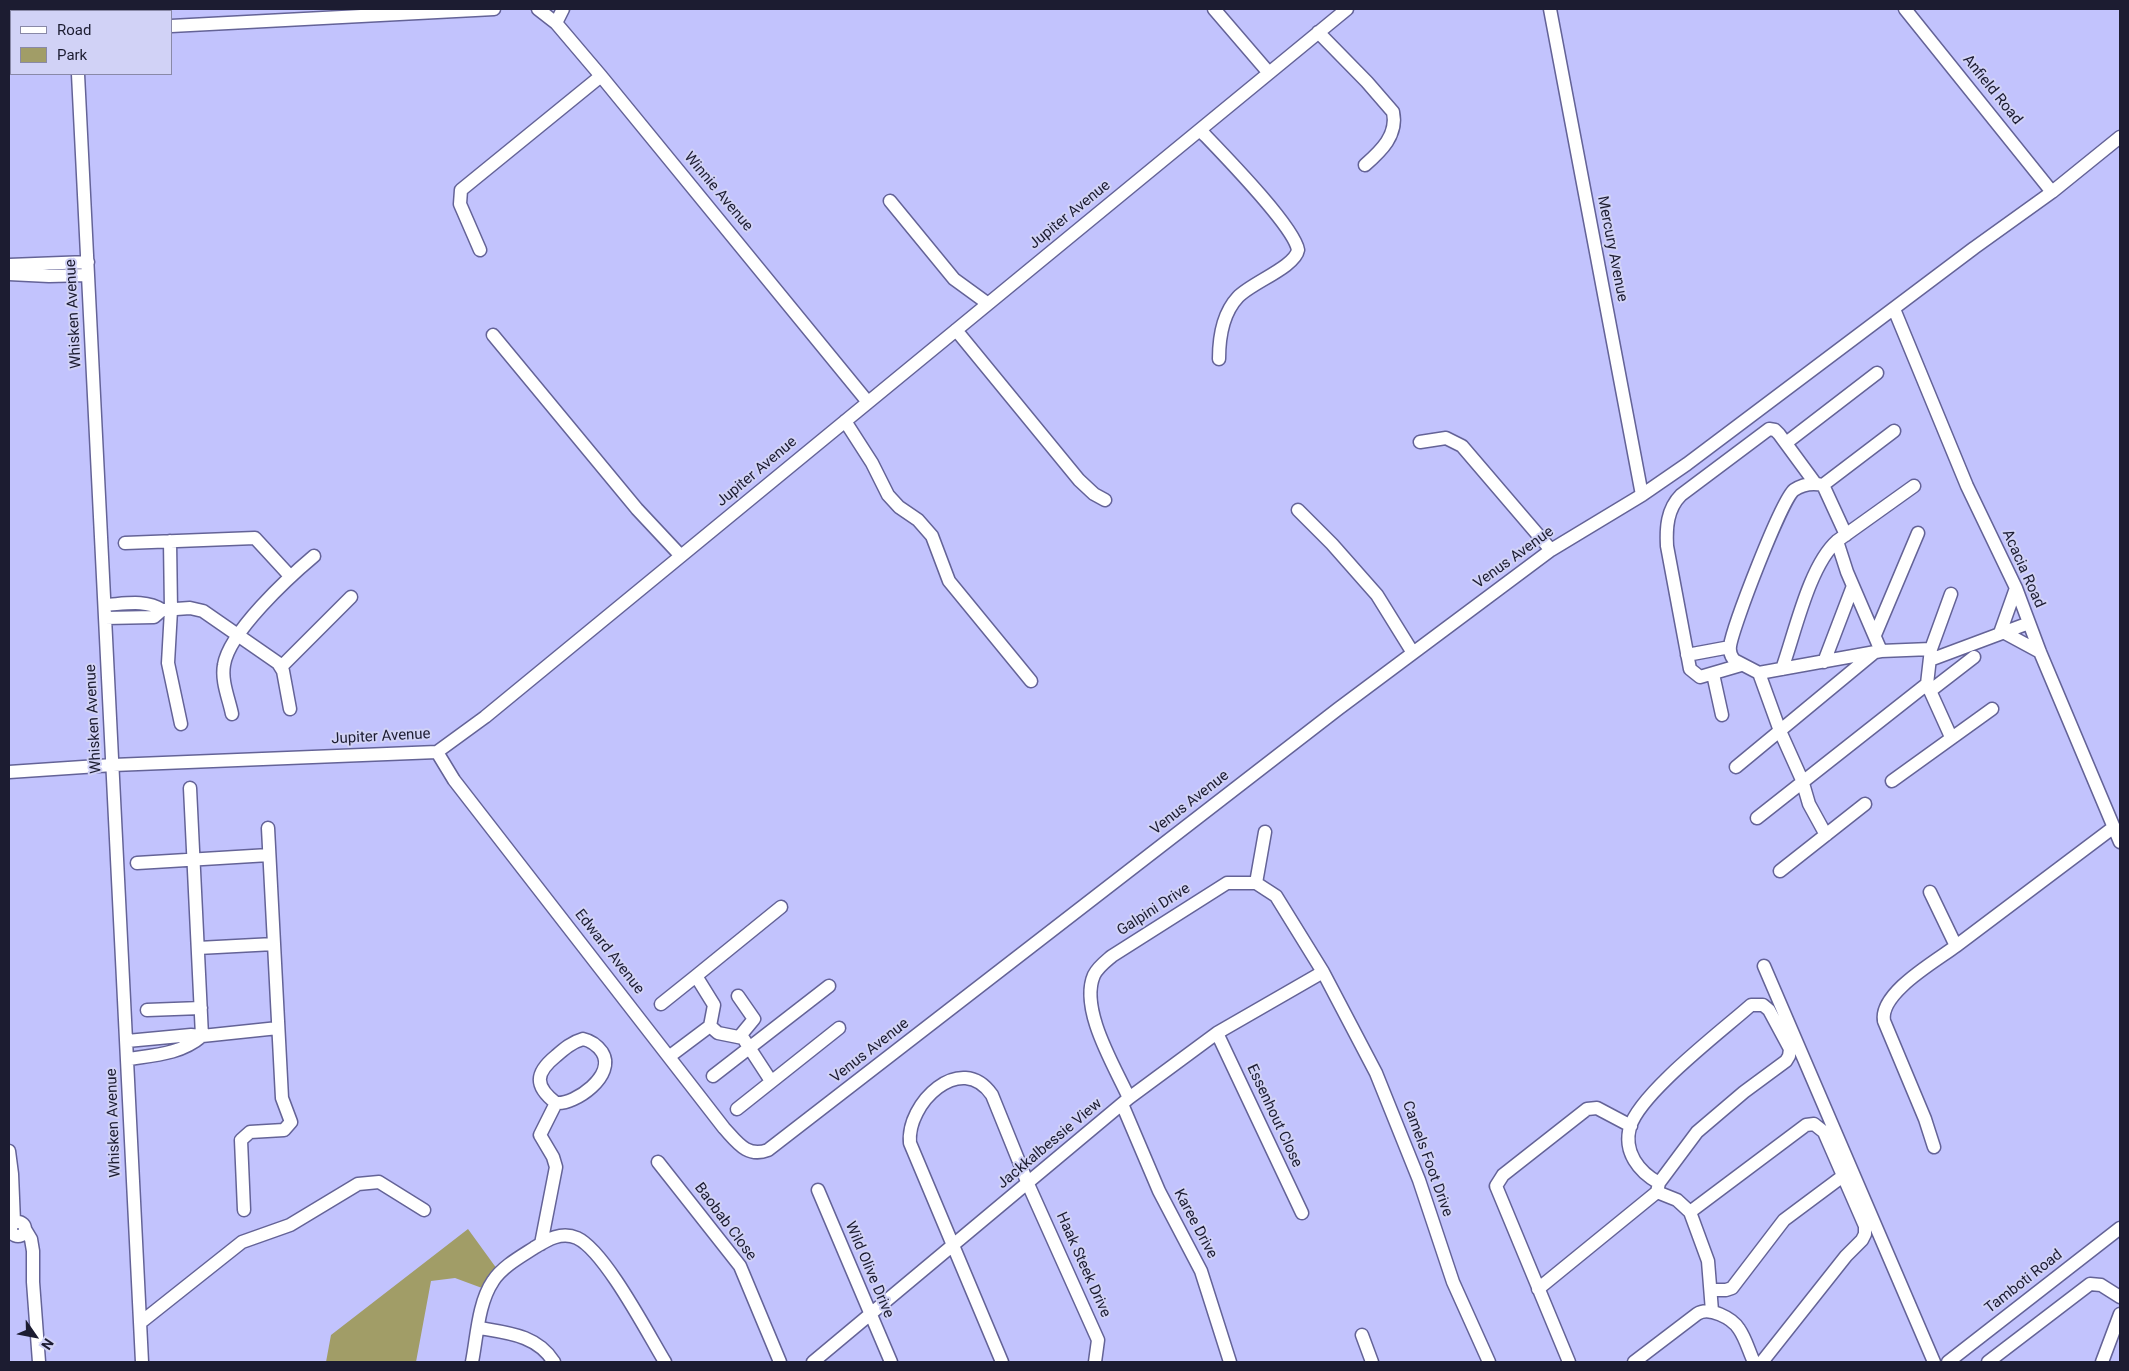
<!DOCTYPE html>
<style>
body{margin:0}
#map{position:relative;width:2129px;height:1371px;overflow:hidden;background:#c2c3fd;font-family:Roboto,sans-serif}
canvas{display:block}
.frame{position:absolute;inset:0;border:10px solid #1c1c31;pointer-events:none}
.legend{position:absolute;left:10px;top:10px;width:162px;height:65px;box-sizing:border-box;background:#d1d2f6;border:1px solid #8989a7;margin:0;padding:6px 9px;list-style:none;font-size:15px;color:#1c1c31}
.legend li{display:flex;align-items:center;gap:10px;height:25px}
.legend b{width:25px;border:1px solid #8989a7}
.north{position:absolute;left:10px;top:1311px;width:50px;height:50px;-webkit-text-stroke:4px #d1d2f6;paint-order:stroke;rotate:123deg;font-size:14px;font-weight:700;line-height:20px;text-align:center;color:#1c1c31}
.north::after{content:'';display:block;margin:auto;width:18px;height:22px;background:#1c1c31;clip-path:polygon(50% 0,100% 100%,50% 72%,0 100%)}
</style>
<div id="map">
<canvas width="2129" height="1371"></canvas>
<div class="frame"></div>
<ul class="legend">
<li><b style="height:6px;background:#fff"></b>Road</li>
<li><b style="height:14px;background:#a19d67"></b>Park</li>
</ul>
<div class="north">N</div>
</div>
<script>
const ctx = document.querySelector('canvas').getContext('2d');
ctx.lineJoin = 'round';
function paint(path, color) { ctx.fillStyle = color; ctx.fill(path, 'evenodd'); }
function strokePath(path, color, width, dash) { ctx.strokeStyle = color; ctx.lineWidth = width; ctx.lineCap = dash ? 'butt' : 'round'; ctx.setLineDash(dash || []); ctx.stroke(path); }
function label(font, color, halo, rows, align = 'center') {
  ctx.font = font + ' Roboto,sans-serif'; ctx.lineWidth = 4; ctx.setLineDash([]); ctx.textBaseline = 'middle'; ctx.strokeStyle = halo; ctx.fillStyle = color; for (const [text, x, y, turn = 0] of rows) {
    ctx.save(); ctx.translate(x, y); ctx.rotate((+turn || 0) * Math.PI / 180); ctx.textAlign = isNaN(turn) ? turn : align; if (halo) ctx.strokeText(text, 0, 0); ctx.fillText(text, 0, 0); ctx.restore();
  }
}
paint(new Path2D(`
 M468,1229L497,1269L482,1288L455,1278L431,1281L416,1362H326L331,1335Z`), '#a19d67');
const minor = new Path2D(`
 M74,9V11
 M538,9L556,23L601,76L867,401
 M1214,9L1269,73
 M1550,9L1642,495
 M1905,9L2052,192
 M556,23L563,9
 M171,26L494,9
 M1318,32L1367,82L1393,112C1398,135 1381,151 1365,165
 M78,74L142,1362
 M1200,130C1220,151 1294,226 1298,250C1295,267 1251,283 1238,297C1223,313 1219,337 1219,359
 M890,201L954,279L987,303
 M480,250L460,204L461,190L601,76
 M9,265L88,262
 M9,274L49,276L88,275
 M1894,309L1967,486L2016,588L2040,652L2120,842
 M956,330L1079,480L1094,494L1105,500
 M493,335L637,509L681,556
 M845,421L872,463L888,495L899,507L918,520L932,536L949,581L1031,681
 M1420,442L1446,438L1462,446L1551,550
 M1786,443L1877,373
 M1823,485L1846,535
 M1298,510L1332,544L1377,595L1413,653
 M170,541L171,610L168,663L181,724
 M1837,541L1847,572L1881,651
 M125,543L255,538L290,576
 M1951,594L1931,649L1927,684L1951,737
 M105,605C124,604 146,599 162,610
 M105,618L154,617L162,610L190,608L203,611L278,663L283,671L290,709
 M2003,632L2040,652
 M2000,633L2016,588
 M1875,635L1918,533
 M1687,655L1730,647
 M1930,660L2029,623
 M1824,662L1853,586
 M1741,665L1700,677L1690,669L1667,546C1666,528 1667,509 1681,495L1769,429L1775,430L1779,434L1815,483
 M281,667L351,597
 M1782,669C1795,633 1809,566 1837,541L1914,486
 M1759,673L1881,651L1931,649
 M1713,674L1722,715
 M1930,691L1974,657
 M232,714C229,699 221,681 224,665C229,632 289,577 314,556
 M437,752L454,780L724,1128C737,1142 747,1158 768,1150L1338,709L1551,550L1642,495L1687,464L1974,248L2052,192L2120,137
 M1736,767L1875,652
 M9,772L113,765L437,752L485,717L1347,9
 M1892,781L1992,709
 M190,788L202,1036
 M1757,818L1927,684
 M1826,835L1809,804L1802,780L1780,731L1759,673L1734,660C1731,656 1729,652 1730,646C1733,626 1781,501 1794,490C1803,484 1814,483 1823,485L1894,431
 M137,863L269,855
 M1780,871L1865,804
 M1256,883L1265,832
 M1930,892L1956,946L2114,827
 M198,948L274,944
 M1764,966L1934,1362
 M696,976L781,907
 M738,996L754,1019L740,1036
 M661,1004L696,976L714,1005L710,1026
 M147,1010L201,1008
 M1217,1033L1302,1213
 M583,1039C592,1041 597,1045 602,1052C617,1075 575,1105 556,1103C534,1086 535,1073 556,1056C564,1049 572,1042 583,1039Z
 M127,1041L191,1035L202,1036L278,1028
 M670,1056L710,1026L718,1033L743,1038L771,1081
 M128,1059C155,1055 181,1054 202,1036
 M713,1076L829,986
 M1129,1098C1115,1067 1079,1009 1094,975C1098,967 1105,962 1112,956L1227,883H1256L1276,896L1323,972L1376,1073L1419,1180L1453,1282L1489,1362
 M1122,1104L1159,1191L1201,1271L1230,1362
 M737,1109L839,1028
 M1934,1147L1925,1119L1884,1021C1879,993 1936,961 1956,946
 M9,1151L12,1174L14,1222
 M658,1162L740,1266L780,1362
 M818,1190L891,1362
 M1657,1192L1659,1183L1697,1132L1744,1092L1786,1061L1789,1056L1790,1049L1769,1010L1763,1005H1751C1723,1030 1640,1093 1630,1127C1623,1152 1639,1172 1659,1183
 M244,1210L241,1140L250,1132L284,1130L291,1122L282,1098L268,828
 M1690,1212L1806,1125L1814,1124L1824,1132L1865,1226V1234L1862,1240L1846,1256L1762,1362
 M11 1229a7 7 0 1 1 14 0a7 7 0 1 1-14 0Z
 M25,1229L31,1239L33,1251V1282L39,1362
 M541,1244L556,1167L553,1157L540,1135L556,1103
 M1538,1289L1657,1192L1677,1200L1690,1212L1708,1261L1712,1311
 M1712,1290H1726L1732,1288L1784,1220L1843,1176
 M140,1323L242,1242L290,1225L358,1184L379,1182L424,1210
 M479,1328C508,1333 537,1335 554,1362
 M1362,1335L1372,1362
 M472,1362C477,1337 478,1303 493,1281C502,1267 520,1257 534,1248C547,1240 561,1231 577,1238C605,1251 648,1334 665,1362
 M813,1362L1129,1098L1217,1033L1323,972
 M1002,1362L910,1143C906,1104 961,1050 992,1095L1028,1184L1098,1340L1095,1362
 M1569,1362L1496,1186L1503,1175L1587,1109L1597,1108L1631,1126
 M1634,1362L1697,1314C1709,1306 1732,1318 1739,1329C1746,1339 1749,1352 1754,1362
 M1948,1362L2120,1228
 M1988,1362L2090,1284L2101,1285L2120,1297
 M2102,1362L2120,1314`);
strokePath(minor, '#646397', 15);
strokePath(minor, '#fff', 12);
label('15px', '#1c1c31', '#d1d2f6', [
 ["Anfield Road",1992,90,51],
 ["Winnie Avenue",718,192,50],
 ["Jupiter Avenue",1070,215,-39],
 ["Mercury Avenue",1612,249,79],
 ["Whisken Avenue",74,314,-93],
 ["Jupiter Avenue",757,472,-40],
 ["Venus Avenue",1514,558,-36],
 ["Acacia Road",2023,569,66],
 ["Whisken Avenue",94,719,-93],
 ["Jupiter Avenue",381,737,-3],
 ["Venus Avenue",1190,803,-38],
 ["Galpini Drive",1154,910,-33],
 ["Edward Avenue",609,952,52],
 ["Venus Avenue",870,1051,-38],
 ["Essenhout Close",1274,1116,65],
 ["Whisken Avenue",114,1123,-92],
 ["Jackkalbessie View",1050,1144,-40],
 ["Camels Foot Drive",1427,1159,70],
 ["Baobab Close",725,1222,53],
 ["Karee Drive",1195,1224,62],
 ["Haak Steek Drive",1083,1265,66],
 ["Wild Olive Drive",869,1270,67],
 ["Tamboti Road",2024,1282,-38]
]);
</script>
